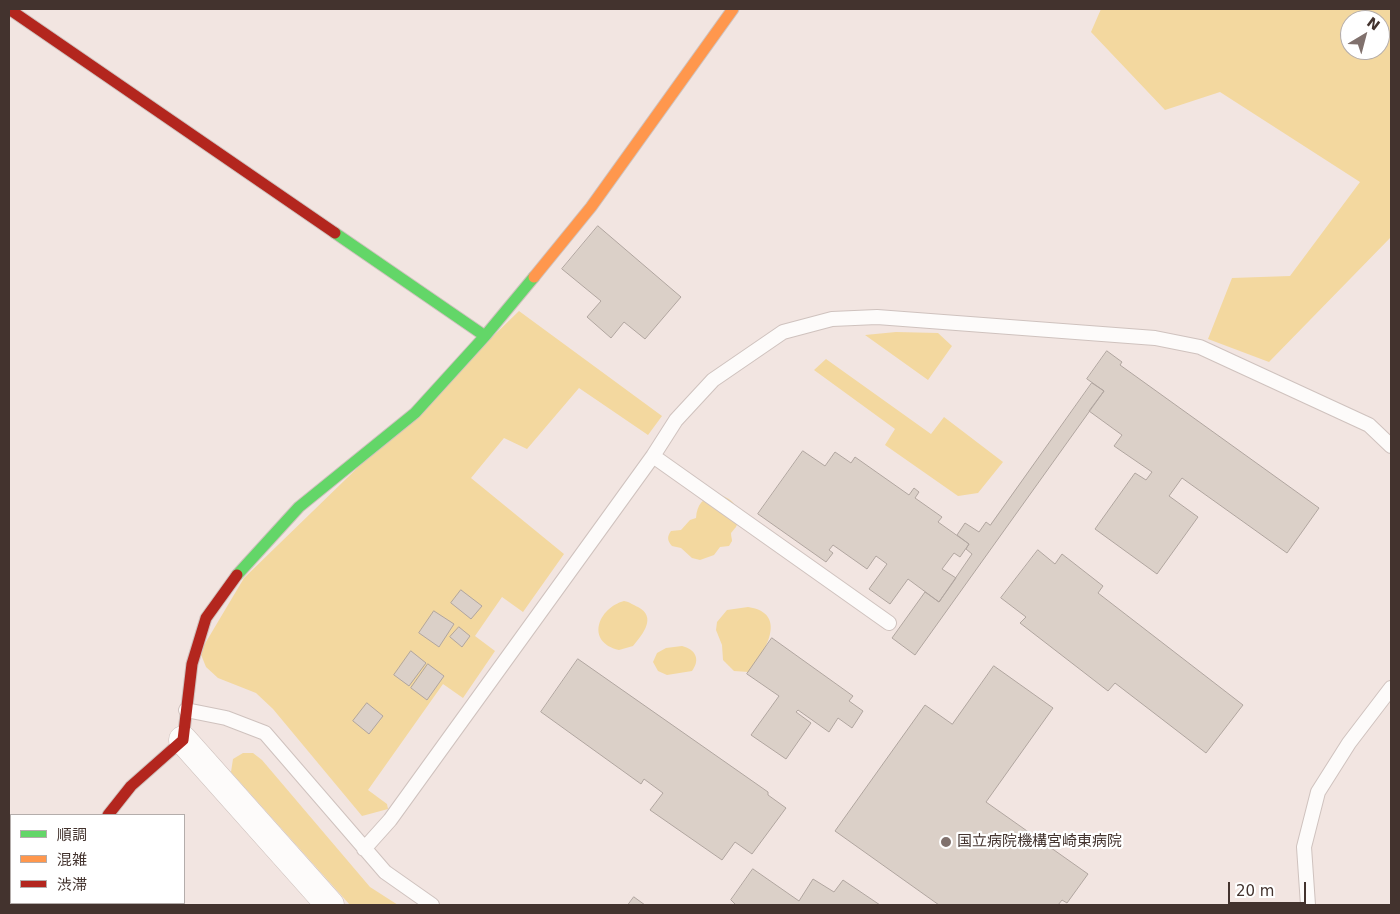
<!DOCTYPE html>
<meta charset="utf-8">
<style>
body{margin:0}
#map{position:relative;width:1400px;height:914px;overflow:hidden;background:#f2e5e1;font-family:"DejaVu Sans","Noto Sans JP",sans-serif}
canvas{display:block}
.frame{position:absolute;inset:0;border:10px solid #43332e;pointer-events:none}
.legend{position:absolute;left:10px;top:814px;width:175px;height:90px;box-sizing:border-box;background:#fff;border:1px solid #b4adab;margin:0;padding:6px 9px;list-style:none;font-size:15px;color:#43332e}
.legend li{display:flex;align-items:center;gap:10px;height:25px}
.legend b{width:25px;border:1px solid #b4adab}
.north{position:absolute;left:1340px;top:10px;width:50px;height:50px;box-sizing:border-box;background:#fff;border:1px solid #b4adab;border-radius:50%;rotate:37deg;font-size:14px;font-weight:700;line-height:20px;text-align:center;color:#43332e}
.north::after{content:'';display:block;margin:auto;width:18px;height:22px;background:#80716d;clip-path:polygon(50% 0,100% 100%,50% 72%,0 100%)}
.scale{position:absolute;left:1228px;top:882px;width:78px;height:22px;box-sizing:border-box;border:2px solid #43332e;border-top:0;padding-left:6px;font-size:15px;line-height:18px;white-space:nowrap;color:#43332e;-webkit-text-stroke:4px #fff;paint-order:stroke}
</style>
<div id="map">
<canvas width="1400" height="914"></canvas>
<div class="frame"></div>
<ul class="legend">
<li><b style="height:6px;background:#63d668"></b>順調</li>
<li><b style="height:6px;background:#ff974d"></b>混雑</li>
<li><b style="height:6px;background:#b3261e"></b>渋滞</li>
</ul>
<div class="north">N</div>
<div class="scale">20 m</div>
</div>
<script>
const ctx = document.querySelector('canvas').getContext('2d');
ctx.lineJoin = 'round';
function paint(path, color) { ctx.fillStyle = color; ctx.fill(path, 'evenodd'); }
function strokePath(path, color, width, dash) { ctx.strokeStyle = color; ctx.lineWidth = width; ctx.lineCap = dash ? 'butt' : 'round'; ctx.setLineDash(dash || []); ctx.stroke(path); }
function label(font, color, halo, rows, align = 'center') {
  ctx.font = font + ' "DejaVu Sans","Noto Sans JP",sans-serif'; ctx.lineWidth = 4.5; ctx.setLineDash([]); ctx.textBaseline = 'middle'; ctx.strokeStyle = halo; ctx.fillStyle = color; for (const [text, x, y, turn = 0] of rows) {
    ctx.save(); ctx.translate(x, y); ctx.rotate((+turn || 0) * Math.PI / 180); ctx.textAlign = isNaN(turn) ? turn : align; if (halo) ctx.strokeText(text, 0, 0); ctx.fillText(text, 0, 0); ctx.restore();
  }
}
paint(new Path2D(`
 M1101,9H1391V237L1269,362L1208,339L1232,278L1290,276L1360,182L1220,92L1165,110L1091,32ZM1350,20H1380V50H1350Z
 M519,311L662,416L648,435L579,388L527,449L504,438L471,478L564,554L523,612L502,597L475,636L495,651L463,698L443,684L368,790L387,804L388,809L362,816L273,709L256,693L218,678L206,667L200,652L244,578Z
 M896,332L938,333L952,346L928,380L865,335Z
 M826,359L931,434L944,417L1003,462L978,493L958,496L885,445L895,429L814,370Z
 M716,494C732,497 745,510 736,527C735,528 732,532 731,533C731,536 732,539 732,541L729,546L720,547L714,555L700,560L692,558L681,548L672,546C667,540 667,537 671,531L681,530L690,520L696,518C697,504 703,498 716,494Z
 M624,601C630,602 633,605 638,607C657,617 643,634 633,646L619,650C585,642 598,608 624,601Z
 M748,607C790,613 764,654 749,672L734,671L723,660L722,645L716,630L717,622L727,610Z
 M682,646C695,649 701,659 692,671L667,675L658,671L653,662L657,653L666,648Z
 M243,753H253L262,760L370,887L398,905H350L231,772L233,759Z`), '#f3d89f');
const building = new Path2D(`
 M598,226L681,297L645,339L624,322L611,338L587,317L601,301L562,269Z
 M1107,351L1122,362L1120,365L1319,508L1287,553L1182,478L1169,496L1198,517L1157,574L1095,529L1135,473L1146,480L1152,472L1114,446L1122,435L1089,411L1104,391L1087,379Z
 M1092,383L1104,391L915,655L892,638L925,592L939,602L972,554L966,549L969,544L957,535L965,523L979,532L986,522L990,525Z
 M803,451L825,466L835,452L851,463L855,457L909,495L914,488L919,492L915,498L942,517L938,522L969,544L960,557L954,553L942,569L956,578L939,602L908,579L890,604L869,589L887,564L876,556L867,569L833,545L829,550L833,553L826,562L758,514Z
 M1038,550L1055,564L1062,554L1103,586L1098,593L1243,705L1206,753L1115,683L1108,691L1020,623L1026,617L1001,598Z
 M461,590L482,606L471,619L451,603Z
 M434,611L454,624L439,647L419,633Z
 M459,627L470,636L462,647L450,637Z
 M772,638L853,696L849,701L863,711L852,728L838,718L829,732L798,710L796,712L811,723L786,759L751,735L779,696L747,674Z
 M411,651L426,663L409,686L394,675Z
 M578,659L768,792V795L786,808L752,854L735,842L722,860L650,810L663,793L644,779L641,784L541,712Z
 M428,664L444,676L427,700L411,688Z
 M994,666L1053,708L986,802L1088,874L1067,903L1062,900L1058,905H939L835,831L925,705L952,724Z
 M367,703L383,716L369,734L353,721Z
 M753,869L799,901L813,879L834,892L843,880L880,905H734L735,904L731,900Z
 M634,897L645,905H628Z`);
paint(building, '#dbd0c8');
strokePath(building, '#b0a59f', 1);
const lane = new Path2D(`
 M653,456L889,623
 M186,710L226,718L265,733L385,872L432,905
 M364,849L390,820L653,456L676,420L713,380L783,332L832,319L877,317L1155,338L1200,347L1369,425L1391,446
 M1308,905L1304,847L1318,792L1349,743L1391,688`);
const street = new Path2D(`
 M183,740L330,905
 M21,905L24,903`);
const fast = new Path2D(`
 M335,233L485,336
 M237,575L299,507L415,413L485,336L534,277`);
const slow = new Path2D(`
 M534,277L591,207L733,9`);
const jam = new Path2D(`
 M9,9L335,233
 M108,815L131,786L183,740L192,664L206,618L237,575`);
strokePath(lane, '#cfc2be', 16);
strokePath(street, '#cfc2be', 29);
strokePath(fast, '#cfc2be', 13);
strokePath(slow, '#cfc2be', 13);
strokePath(jam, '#cfc2be', 13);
strokePath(lane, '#fdfbfa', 14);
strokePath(street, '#fdfbfa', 28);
strokePath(fast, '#63d668', 11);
strokePath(slow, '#ff974d', 11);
strokePath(jam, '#b3261e', 11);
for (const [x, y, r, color] of [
 [946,842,6,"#80716d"]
]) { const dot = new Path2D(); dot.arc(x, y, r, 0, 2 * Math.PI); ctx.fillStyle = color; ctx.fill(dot); strokePath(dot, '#fff', 2); }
label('15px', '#43332e', '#fff', [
 ["国立病院機構宮崎東病院",957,842]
], 'left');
</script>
